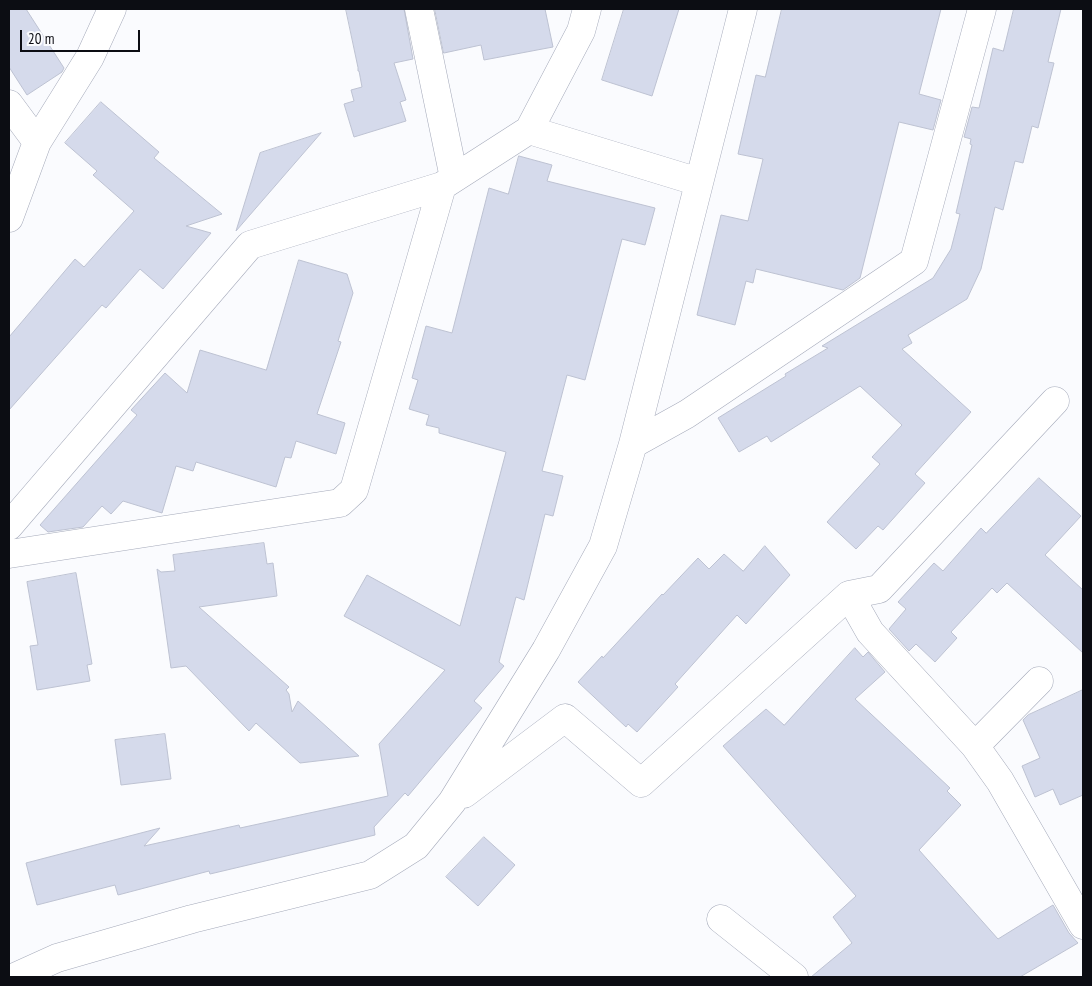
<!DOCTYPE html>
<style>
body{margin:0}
#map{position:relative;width:1092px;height:986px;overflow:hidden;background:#fafbfe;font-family:"PT Sans Narrow",sans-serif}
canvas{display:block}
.frame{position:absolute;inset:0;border:10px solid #0c0d13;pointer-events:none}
.scale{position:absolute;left:20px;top:30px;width:120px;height:22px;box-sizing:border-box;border:2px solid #0c0d13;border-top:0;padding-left:6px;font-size:15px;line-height:18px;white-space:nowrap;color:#0c0d13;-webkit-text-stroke:4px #fafbfe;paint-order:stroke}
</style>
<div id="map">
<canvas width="1092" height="986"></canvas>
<div class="frame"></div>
<div class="scale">20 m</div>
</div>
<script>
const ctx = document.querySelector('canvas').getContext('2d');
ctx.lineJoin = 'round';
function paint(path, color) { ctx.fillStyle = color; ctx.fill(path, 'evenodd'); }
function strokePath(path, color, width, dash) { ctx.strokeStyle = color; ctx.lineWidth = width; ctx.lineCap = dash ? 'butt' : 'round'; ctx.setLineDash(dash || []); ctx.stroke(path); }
const building = new Path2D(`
 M9,9H26L64,68L62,72L27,95L9,67Z
 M346,9H404L413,59L394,63L406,100L400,102L406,121L354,137L344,104L354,101L351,90L362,87L359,71H358V68Z
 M435,9H545L553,47L484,60L481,45L444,53Z
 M624,9H679L652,96L602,80Z
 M782,9H941L919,94L941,100L933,130L899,122L860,278L843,290L756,269L753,283L746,281L735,325L697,315L721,215L748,221L763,159L738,154L756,75L765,77Z
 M1014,9H1061L1048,62L1054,63L1038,128L1032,126L1023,163L1015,161L1003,210L995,207L981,269L967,299L908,335L912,343L902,349L971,412L915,474L925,483L883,530L878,526L856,549L827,522L880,464L872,457L902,425L860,386L771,442L767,436L739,452L718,418L786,376L785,374L828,348L822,346L933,278L951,249L960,214L956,213L972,145L970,144L971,139L964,137L972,107L979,108L993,48L1003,51Z
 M101,102L159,152L154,158L222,214L186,226L211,233L163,289L140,269L106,308L102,305L9,410V337L75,259L84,267L134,211L93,175L97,171L65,143Z
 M321,133L236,231L260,153Z
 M519,156L552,165L547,181L655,208L645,245L622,239L585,380L567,375L542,471L563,476L553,516L545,514L524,600L516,597L499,662L504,666L474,701L482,708L408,796L405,793L374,827L375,835L210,874L209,871L118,895L115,885L37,905L26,863L160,828L144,846L239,825L240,828L388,796L379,744L445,670L344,616L367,575L460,626L506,452L439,433V428L426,425L429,415L409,409L418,380L412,378L426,326L452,333L489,188L508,194Z
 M299,260L347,274L353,293L338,341L341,342L317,414L345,423L336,454L296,441L291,458L285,457L276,487L196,462L193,471L176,466L162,513L123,501L111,514L102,506L83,527L48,532L40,525L137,415L131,410L165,373L187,393L200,350L266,370Z
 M1039,478L1081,516L1045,555L1083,590V653L1007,583L997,593L992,588L951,632L957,638L935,662L916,644L909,651L889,629L906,609L898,602L934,563L943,571L981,528L986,533Z
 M264,543L267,564L273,563L277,596L199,607L289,687L286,690L289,694L292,712L298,701L359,756L300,763L256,723L249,731L186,666L171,668L157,569L161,572L175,571L173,555Z
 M765,546L790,575L746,624L737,615L675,684L678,687L637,732L628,724L626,727L578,682L602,656L603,658L662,594L663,595L698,558L709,569L724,554L743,571Z
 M76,573L92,664L87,665L90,681L37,690L30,646L38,645L27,582Z
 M855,648L863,657L868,652L885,672L855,699L950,788L947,791L961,805L919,850L998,939L1053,905L1069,933L1078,943L1020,977H811L852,943L833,917L856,896L723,746L766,709L784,725Z
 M1083,690V795L1060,805L1053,789L1035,797L1022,766L1040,758L1023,720L1028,715Z
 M165,734L171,779L121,785L115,740Z
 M484,837L515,865L478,906L446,877Z`);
paint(building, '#d5daeb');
strokePath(building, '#bdc2d2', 1);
const minor = new Path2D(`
 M419,9L454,178
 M9,104L37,142
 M529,130L581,31L587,9
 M9,218L37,142L90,57L112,9
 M633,444L687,414L914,261L982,9
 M9,526L250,245L442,186L529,130L699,182
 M9,554L340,503L354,490L442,186
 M849,595L870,632L975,746L1000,781L1083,925
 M975,746L1039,681
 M464,794L565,718L641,783L849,595L879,589L1055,401
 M721,919L794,977
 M15,977L57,958L192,919L370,875L416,846L452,802L546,650L603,546L633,444L743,9`);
strokePath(minor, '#a5aaba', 29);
strokePath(minor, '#fff', 28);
</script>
